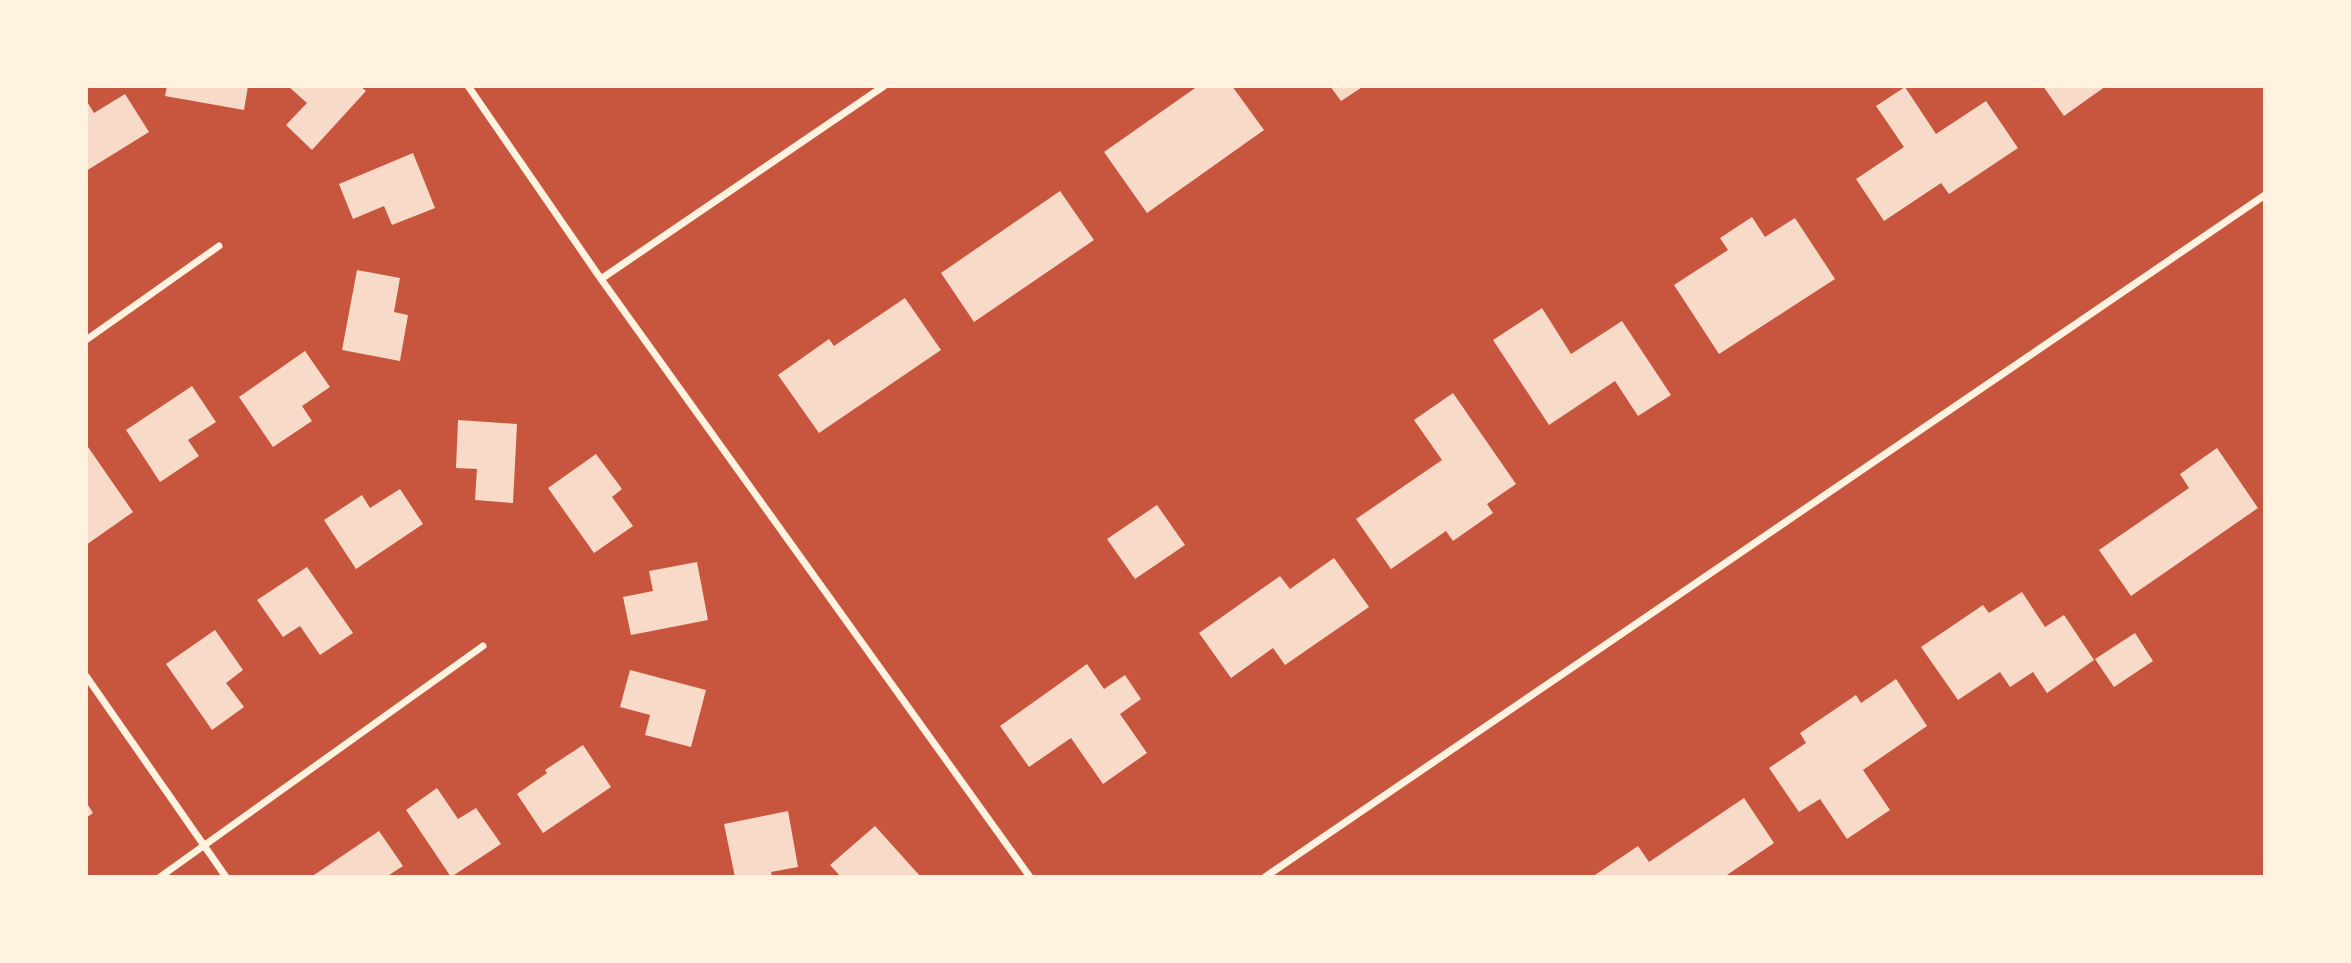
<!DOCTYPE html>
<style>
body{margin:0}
#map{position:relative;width:2351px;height:963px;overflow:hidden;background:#c8553d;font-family:"Zilla Slab",serif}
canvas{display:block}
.frame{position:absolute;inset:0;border:88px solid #fff3e0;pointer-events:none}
</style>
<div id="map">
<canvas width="2351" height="963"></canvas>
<div class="frame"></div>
</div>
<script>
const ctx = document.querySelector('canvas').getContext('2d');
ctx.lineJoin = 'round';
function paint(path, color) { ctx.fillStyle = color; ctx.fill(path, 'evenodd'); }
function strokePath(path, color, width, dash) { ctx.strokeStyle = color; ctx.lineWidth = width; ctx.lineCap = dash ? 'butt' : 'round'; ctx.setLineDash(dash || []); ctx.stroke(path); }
paint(new Path2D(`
 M167,86H248L244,110L165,96Z
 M288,86H360L366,91L312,150L286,125L307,103Z
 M1198,86H1232L1264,130L1147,213L1104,152Z
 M1330,86H1364L1341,101Z
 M2043,86H2106L2064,116Z
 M1905,87L1936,134L1986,101L2018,148L1949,194L1941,183L1884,221L1856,179L1904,147L1876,106Z
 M125,94L149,132L86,171V100L94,113Z
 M413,153L435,208L392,225L384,206L353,219L339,184Z
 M1060,191L1094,240L974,322L941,273Z
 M1752,217L1765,237L1795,218L1835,279L1719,354L1674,285L1728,250L1720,238Z
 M357,270L400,278L394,312L408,315L400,361L342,350Z
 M905,298L941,350L819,433L778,375L829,339L834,346Z
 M1542,308L1571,354L1622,321L1671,395L1638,416L1615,381L1549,425L1493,340Z
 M305,351L330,387L302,406L312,421L273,447L239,397Z
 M192,386L216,422L188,440L199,456L160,482L126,430Z
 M1453,393L1516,484L1487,504L1493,513L1453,541L1446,531L1391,569L1356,519L1442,460L1414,420Z
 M458,420L517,424L513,503L475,500L477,469L456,468Z
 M88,447L133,512L86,545V448Z
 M2217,448L2258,508L2131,596L2099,550L2189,488L2180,474Z
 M596,454L622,489L612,497L633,526L594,553L548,488Z
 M400,489L423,524L356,569L324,520L362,495L370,508Z
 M1157,505L1185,545L1135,579L1107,539Z
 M1334,558L1369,607L1285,665L1273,648L1231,678L1199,633L1280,576L1290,589Z
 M697,562L708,620L631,635L623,597L653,591L649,571Z
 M307,567L353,633L320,655L300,626L283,637L257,600Z
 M2022,592L2045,627L2064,615L2094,660L2047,693L2033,672L2010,687L2000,672L1958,700L1921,647L1983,605L1989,613Z
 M215,630L243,670L226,683L244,707L212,730L166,664Z
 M2135,633L2153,661L2114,687L2095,659Z
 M1087,664L1104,689L1125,675L1141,699L1120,714L1147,753L1103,784L1071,738L1029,767L1000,726Z
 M630,670L706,690L691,747L645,735L650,715L620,707Z
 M1896,679L1927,726L1863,770L1890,810L1847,839L1820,799L1799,812L1769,768L1806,743L1800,733L1856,695L1861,703Z
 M583,745L611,787L543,833L517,794L547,773L545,770Z
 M437,788L458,819L476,808L501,844L451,877L406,810Z
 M1744,798L1774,843L1724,877H1592L1638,846L1649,862Z
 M86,802L93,813L86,818Z
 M788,811L798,867L771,872L772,877H735L724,824Z
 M875,826L921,877H841L830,865Z
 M379,831L403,866L386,877H311Z`), '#f7dbc8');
strokePath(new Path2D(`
 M468,86L601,279L1030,877
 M601,279L884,86
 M86,340L219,246
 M86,676L226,877
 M160,877L483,646
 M1265,877L2265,195`), '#fff3e0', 7);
</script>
